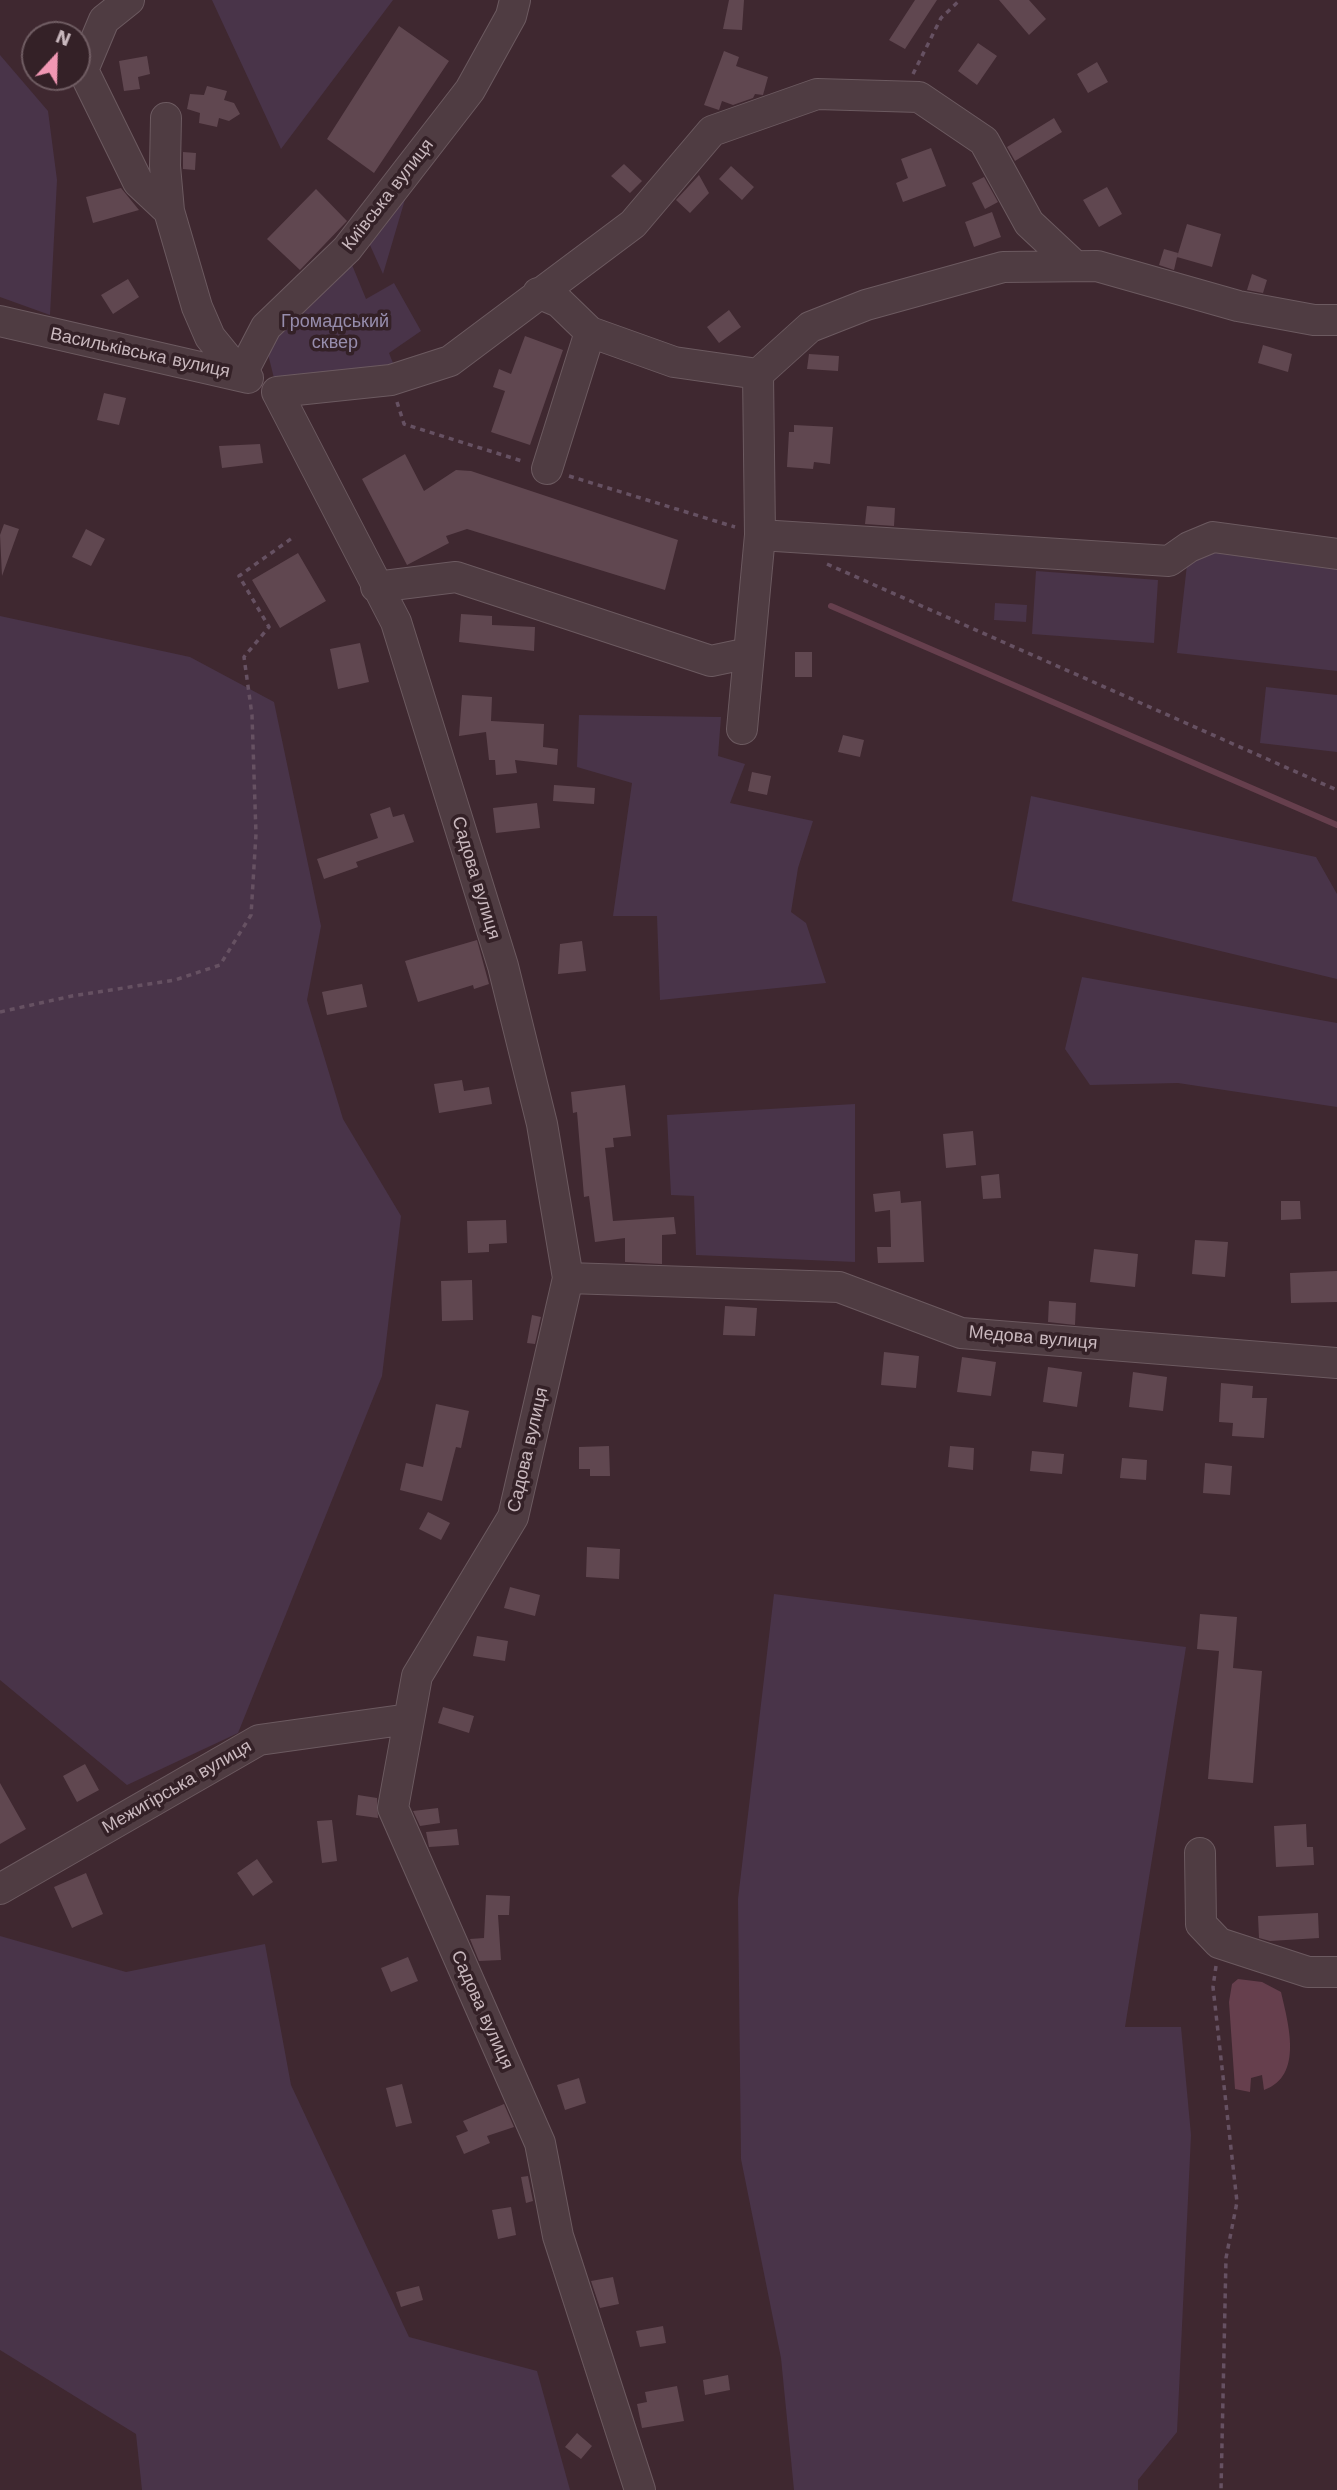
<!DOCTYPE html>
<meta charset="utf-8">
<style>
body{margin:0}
#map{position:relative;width:1337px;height:2490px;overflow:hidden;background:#3f2830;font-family:"Work Sans",sans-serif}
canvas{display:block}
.north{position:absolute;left:21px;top:21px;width:70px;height:70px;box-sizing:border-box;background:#342127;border:2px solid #705d63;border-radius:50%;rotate:22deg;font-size:19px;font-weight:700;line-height:28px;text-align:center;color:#c9b8be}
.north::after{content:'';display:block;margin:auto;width:24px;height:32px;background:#f097b3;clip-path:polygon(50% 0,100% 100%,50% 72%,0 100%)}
</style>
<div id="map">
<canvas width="1337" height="2490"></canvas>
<div class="north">N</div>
</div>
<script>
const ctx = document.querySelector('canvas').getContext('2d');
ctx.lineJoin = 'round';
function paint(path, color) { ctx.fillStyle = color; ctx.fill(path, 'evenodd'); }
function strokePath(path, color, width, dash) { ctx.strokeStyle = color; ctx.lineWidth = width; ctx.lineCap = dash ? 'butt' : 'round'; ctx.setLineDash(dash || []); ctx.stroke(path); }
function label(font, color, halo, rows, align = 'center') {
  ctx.font = font + ' "Work Sans",sans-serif'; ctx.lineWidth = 7; ctx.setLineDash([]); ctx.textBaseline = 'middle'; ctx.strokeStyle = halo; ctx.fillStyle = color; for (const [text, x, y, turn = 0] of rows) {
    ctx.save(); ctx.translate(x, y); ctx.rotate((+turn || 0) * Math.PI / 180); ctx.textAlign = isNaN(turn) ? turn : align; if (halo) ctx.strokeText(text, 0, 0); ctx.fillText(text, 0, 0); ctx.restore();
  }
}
paint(new Path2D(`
 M212,0H393L281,149Z
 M0,55L48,111L57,180L50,315L0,297Z
 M406,196L383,274L369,243Z
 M350,260L366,299L394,283L421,331L389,353L395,368L274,378L265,342Z
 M1189,547L1337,564V671L1177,653Z
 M1036,571L1158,580L1154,643L1032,634Z
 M995,603L1027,605L1026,622L994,620Z
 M0,616L190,657L274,702L321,926L307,1000L343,1119L401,1216L382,1376L238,1733L127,1785L0,1680Z
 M1266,687L1337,695V752L1260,743Z
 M579,715L721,717L718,756L745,764L730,803L813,821L798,868L791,912L806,923L826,983L660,1000L657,916H613L632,783L577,767Z
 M1031,796L1316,857L1337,894V979L1012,901Z
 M1082,977L1337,1023V1107L1178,1083L1090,1085L1065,1049Z
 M855,1104V1262L696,1255L694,1196L671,1195L667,1115Z
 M774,1594L1186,1647L1125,2027H1181L1191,2135L1177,2432L1138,2480V2490H794L781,2358L741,2159L738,1899Z
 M0,1936L126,1972L265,1944L291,2085L409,2337L537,2371L570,2490H142L136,2434L0,2350Z`), '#493449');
paint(new Path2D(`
 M1238,1979L1262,1982L1281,1992C1288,2023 1304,2076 1264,2090L1262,2075L1251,2078L1250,2092L1235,2089L1229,2002L1232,1984Z`), '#663f4d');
strokePath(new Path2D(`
 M831,606L1337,825`), '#663f4d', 6);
paint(new Path2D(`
 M729,0H744L742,30L723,29Z
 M915,0H937L905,49L889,40Z
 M999,0H1029L1046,19L1029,35Z
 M399,26L449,61L374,173L327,139Z
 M978,43L997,56L977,85L958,71Z
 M724,51L739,57L736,66L768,77L763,95L755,94L753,98L733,105L722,101L719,110L704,105Z
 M147,56L150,74L138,77L140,89L124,91L119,61Z
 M1097,62L1108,82L1088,93L1077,74Z
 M207,86L227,91L224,100L234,103L240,114L229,121L219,118L217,127L199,123L200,113L187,109L190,94L204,95Z
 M1054,118L1062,132L1015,161L1007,147Z
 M931,148L946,186L903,202L896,183L908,178L901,159Z
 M183,152L196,153L195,170L183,169Z
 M624,164L642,181L630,193L611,176Z
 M731,166L754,187L742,200L719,179Z
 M699,175L709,193L690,213L676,200Z
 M984,177L998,202L985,209L972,183Z
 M1107,187L1122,214L1099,227L1083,200Z
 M121,188L139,210L93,223L86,197Z
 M316,189L347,221L300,270L267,239Z
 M992,212L1001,237L974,247L965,222Z
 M1187,224L1221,234L1212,267L1177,257Z
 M1164,249L1178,253L1174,270L1159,265Z
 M1252,274L1267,280L1263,293L1247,290Z
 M128,279L139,297L113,314L101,295Z
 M729,310L741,327L719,343L707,327Z
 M525,336L563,350L530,445L491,432L505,391L493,387L499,369L511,374Z
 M1263,345L1292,354L1288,372L1258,363Z
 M809,354L839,356L838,371L807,369Z
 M104,393L126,398L119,425L97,420Z
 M794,425L833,427L830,464L814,462L813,469L787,467L789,432H794Z
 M260,444L263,463L222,468L219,446Z
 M405,454L424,491L456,470L471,471L678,540L665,590L467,529L446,536L449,543L407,565L362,479Z
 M867,506L895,508L894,526L865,524Z
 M4,524L19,529L2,576L0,535Z
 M86,529L105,539L91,566L72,557Z
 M298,553L326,601L280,628L252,580Z
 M461,614L492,616V625L535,627L534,651L459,642Z
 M360,643L369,682L338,689L330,649Z
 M795,652H812V677H795Z
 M462,695L492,697L491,721L544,724L543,747L558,749L557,765L515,760L517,773L496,775L495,760H489L486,732L459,736Z
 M843,735L864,740L860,757L838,752Z
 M752,772L771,776L767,795L748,791Z
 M554,785L595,788L594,804L553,801Z
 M537,803L540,828L496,833L493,808Z
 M390,807L393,817L404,814L414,842L356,862L358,867L324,879L317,859L378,838L370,814Z
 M477,940L489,984L474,989L473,985L418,1002L405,961Z
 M582,941L586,971L558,974L560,944Z
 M362,984L367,1007L327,1015L322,992Z
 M462,1080L464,1091L489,1087L492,1104L439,1113L434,1084Z
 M625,1085L631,1136L613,1138L614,1147L605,1148L613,1221L674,1217L676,1234L662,1235V1264L625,1262V1238L595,1242L589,1196L584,1197L577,1112L573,1113L571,1092Z
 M973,1131L976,1165L946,1168L943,1134Z
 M999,1174L1001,1198L983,1199L981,1176Z
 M900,1191L901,1203L921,1201L924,1262L878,1263L877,1247H891L890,1210L875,1212L873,1194Z
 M1281,1201H1300L1301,1219L1281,1220Z
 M506,1220L507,1243L489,1244V1252L468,1253L467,1221Z
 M1195,1240L1228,1242L1225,1277L1192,1274Z
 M1094,1249L1138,1254L1135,1287L1090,1282Z
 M1337,1271V1302L1291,1303L1290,1273Z
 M472,1280L473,1320L442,1321L441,1281Z
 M1049,1301L1076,1303L1075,1325L1048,1322Z
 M725,1306L757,1308L755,1336L723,1335Z
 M532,1315L541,1317L535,1344L527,1343Z
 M884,1352L919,1356L916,1388L881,1385Z
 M962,1357L996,1362L991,1396L957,1392Z
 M1048,1367L1082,1372L1077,1407L1043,1402Z
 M1133,1372L1167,1377L1163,1411L1129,1407Z
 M1221,1383L1253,1386L1252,1398H1267L1264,1438L1232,1436L1233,1423L1219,1422Z
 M436,1404L469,1411L461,1448L456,1447L442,1501L400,1490L406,1463L423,1467Z
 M609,1446L610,1476H590V1469H579V1447Z
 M950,1446L974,1448L973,1470L948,1467Z
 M1032,1451L1064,1454L1062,1474L1030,1471Z
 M1122,1458L1147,1460L1146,1480L1120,1478Z
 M1205,1463L1232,1466L1230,1495L1203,1493Z
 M428,1512L450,1523L441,1540L419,1529Z
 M587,1547L620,1549L619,1579L586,1577Z
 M510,1587L540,1595L535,1616L504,1608Z
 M1200,1614L1237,1617L1233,1668L1262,1671L1253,1783L1208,1779L1219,1651L1197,1649Z
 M477,1636L508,1641L505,1661L473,1656Z
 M443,1707L474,1716L469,1733L438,1723Z
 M85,1764L99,1790L77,1802L63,1776Z
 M0,1783L26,1829L0,1844Z
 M358,1795L377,1798L378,1818L356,1815Z
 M438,1808L440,1823L420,1826L413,1811Z
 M332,1820L337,1861L322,1863L317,1821Z
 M1306,1824L1307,1847H1313L1314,1865L1276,1867L1274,1826Z
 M457,1829L459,1845L429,1847L426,1832Z
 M257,1859L273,1882L253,1896L237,1873Z
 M86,1873L103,1914L72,1928L54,1887Z
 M486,1895L510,1896L509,1915H498L501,1960L479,1961L470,1939L484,1938Z
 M1318,1913L1319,1938L1270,1941L1259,1938L1258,1916Z
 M408,1957L418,1981L391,1992L381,1968Z
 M579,2078L586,2103L565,2110L557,2085Z
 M402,2084L412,2123L396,2127L386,2088Z
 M504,2104L514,2127L487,2136L490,2143L464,2154L456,2136L468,2131L463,2121Z
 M528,2176L533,2201L526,2203L521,2177Z
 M511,2207L516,2235L498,2239L492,2210Z
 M613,2277L619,2304L600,2308L591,2281Z
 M419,2286L423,2300L401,2307L396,2292Z
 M663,2326L666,2343L640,2347L636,2331Z
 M728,2375L730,2390L705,2395L703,2380Z
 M677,2386L684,2421L642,2428L637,2404L647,2402L645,2392Z
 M577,2433L592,2446L581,2459L565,2447Z`), '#604750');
const minor = new Path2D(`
 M129,0L104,20L83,70L138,182L169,211
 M166,118L165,166L169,211L197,307L210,337L241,375L266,327L347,249L470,90L511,16L515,0
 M538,293L559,302L590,332L674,362L758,374L810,327L866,305L1003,267L1097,266L1238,306L1314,320H1337
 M0,321L248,378
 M277,392L396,622L503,966L542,1124L568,1278L513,1517L417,1676L393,1808L540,2143L558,2236L640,2490
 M277,392L391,380L450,361L633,224L712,131L817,94L919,97L984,141L1029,223L1075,266
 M547,469L590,332
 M760,535L1169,561L1189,547L1213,537L1337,554
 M376,587L456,577L711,661L749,653
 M742,729L760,535L758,374
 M568,1278L839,1287L961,1333L1337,1363
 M1200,1853L1201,1924L1219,1943L1308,1972H1337
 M0,1889L259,1740L409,1719`);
strokePath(minor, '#6c5a60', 32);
strokePath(new Path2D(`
 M913,74L941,18L960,0
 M397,402L404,424L525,462
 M569,476L735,527
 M827,564L1337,790
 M0,1012L72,996L175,980L220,965L251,915L256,834L252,715L244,657L269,627L239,576L295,536
 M1216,1966L1213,1987L1237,2202L1226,2258L1221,2490`), '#665162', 3.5, [5, 5]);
strokePath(minor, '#4f3c42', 30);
label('18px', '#c9b8be', '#342127', [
 ["Київська вулиця",388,195,-52],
 ["Васильківська вулиця",140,353,12],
 ["Садова вулиця",476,878,73],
 ["Медова вулиця",1033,1338,5],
 ["Садова вулиця",528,1450,-77],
 ["Межигірська вулиця",177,1787,-30],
 ["Садова вулиця",482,2010,66]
]);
label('18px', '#978dad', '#342127', [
 ["Громадський",335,322],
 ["сквер",335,343]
]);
</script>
